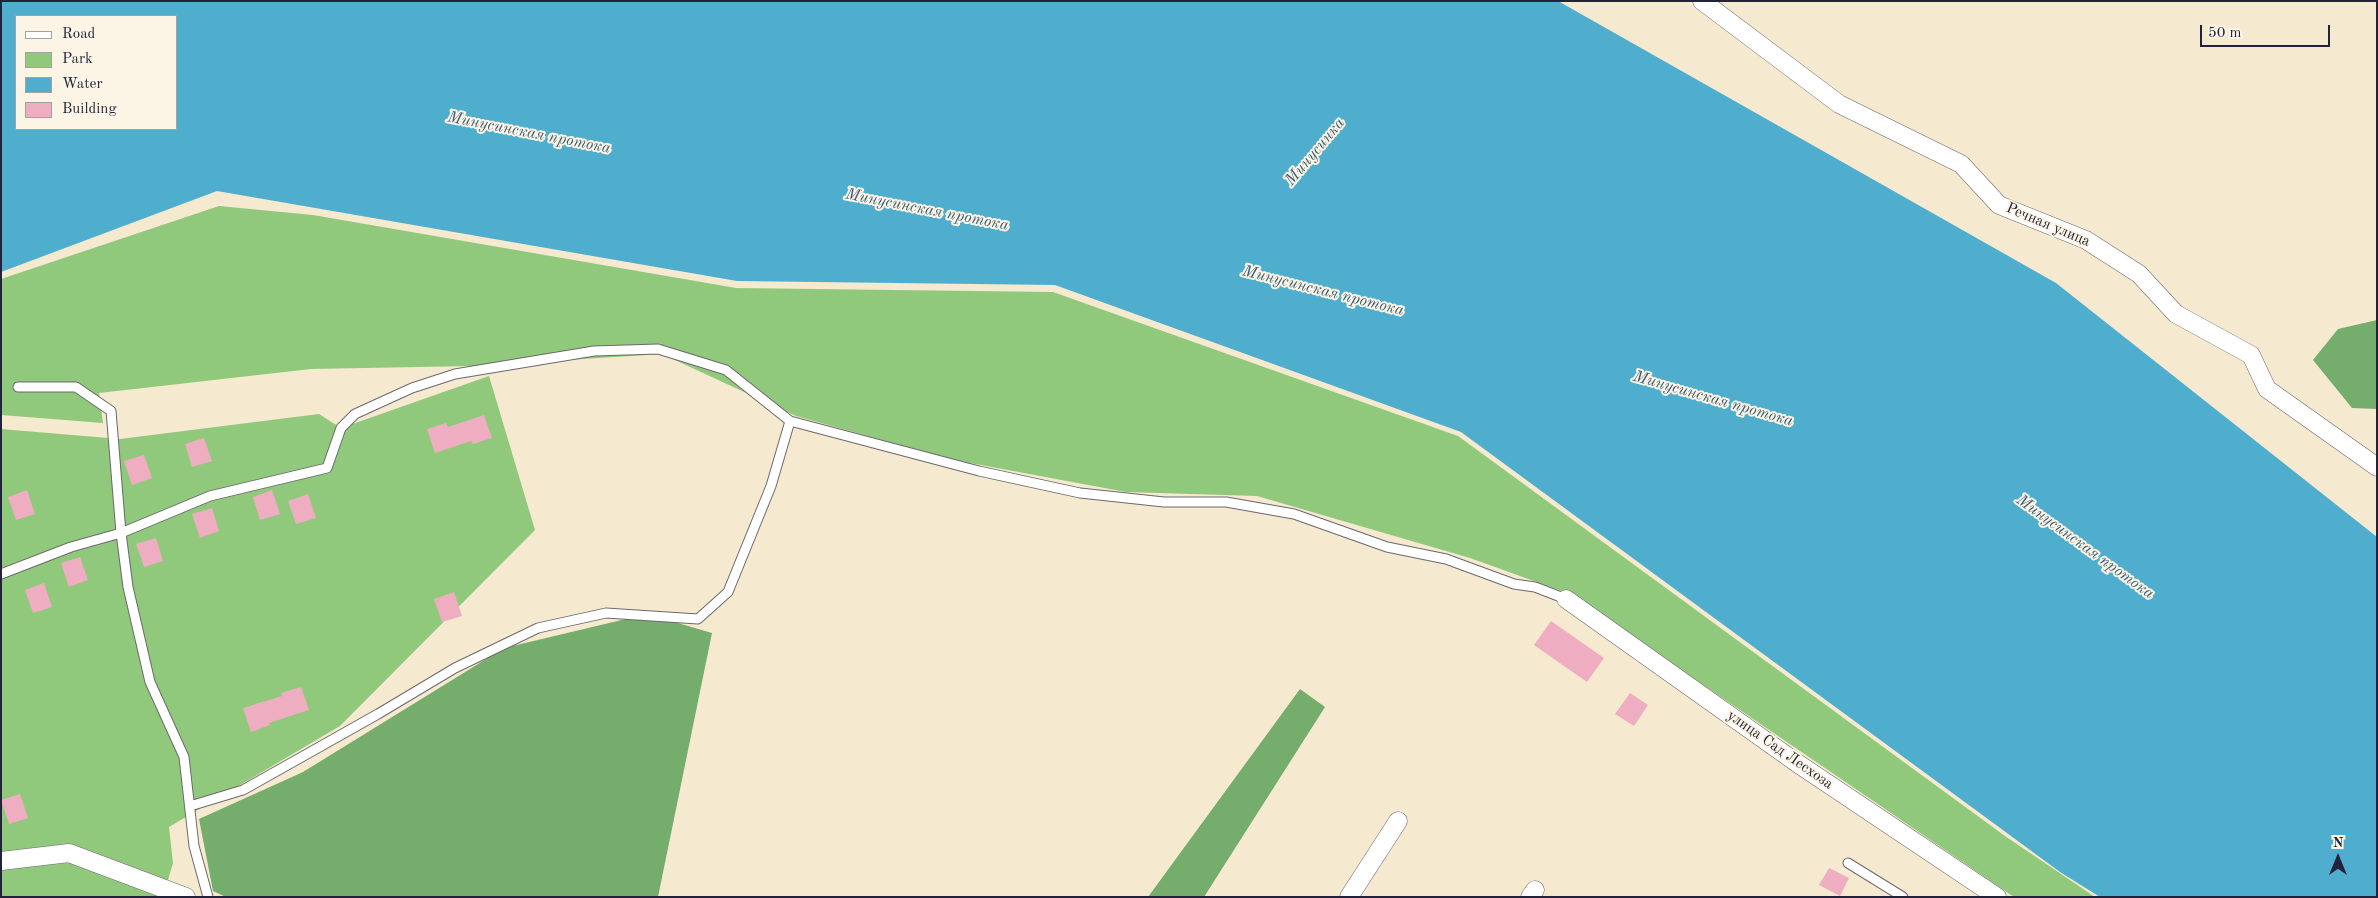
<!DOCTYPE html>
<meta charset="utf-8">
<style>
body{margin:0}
#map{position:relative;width:2378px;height:898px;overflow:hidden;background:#f5e9cf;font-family:"Old Standard TT",serif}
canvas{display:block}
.frame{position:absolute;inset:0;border:2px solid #22223b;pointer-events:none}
.legend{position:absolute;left:15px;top:15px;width:162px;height:115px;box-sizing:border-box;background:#fcf5e5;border:1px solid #a5a1a1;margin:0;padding:6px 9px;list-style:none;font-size:15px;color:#22223b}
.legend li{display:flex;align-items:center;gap:10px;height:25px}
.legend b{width:25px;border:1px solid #a5a1a1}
.north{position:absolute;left:2313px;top:833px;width:50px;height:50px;-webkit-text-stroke:4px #fcf5e5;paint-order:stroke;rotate:0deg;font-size:14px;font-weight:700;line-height:20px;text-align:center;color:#22223b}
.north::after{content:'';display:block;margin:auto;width:18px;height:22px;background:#22223b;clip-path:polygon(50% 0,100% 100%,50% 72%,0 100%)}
.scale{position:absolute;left:2200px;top:25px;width:130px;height:22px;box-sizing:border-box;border:2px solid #22223b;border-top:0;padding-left:6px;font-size:15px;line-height:18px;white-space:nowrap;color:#22223b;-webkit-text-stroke:4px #fcf5e5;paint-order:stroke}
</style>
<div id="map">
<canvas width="2378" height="898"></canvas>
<div class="frame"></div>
<ul class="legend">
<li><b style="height:6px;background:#fff"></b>Road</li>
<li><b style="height:14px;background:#91c97c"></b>Park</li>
<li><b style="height:14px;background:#4faece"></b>Water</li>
<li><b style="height:14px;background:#efadc1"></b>Building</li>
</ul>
<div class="north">N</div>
<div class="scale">50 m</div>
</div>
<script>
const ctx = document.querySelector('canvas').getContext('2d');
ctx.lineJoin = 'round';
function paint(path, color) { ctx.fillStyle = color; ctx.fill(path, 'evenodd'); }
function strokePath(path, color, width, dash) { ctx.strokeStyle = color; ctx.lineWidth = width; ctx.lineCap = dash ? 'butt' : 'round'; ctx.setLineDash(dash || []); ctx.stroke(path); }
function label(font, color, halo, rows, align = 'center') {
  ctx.font = font + ' "Old Standard TT",serif'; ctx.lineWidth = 4; ctx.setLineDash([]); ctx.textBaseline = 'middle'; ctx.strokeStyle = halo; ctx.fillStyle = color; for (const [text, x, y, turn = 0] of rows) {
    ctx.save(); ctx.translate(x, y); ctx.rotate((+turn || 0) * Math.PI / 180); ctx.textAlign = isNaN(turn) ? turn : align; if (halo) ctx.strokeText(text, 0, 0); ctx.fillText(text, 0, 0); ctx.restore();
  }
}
paint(new Path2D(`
 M219,206L313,215L736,288L1053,292L1458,436L2005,836L2095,897H2014L1570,594L1470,558L1257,496L1126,492L954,460L796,416L662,354L472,366L311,369L99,393L103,423L1,415V279Z
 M489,376L535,530L340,726L169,827L173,863L163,897H1V429L120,439L319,414L341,428Z`), '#91c97c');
paint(new Path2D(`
 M2377,320V409L2352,408L2313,360L2338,329Z
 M647,614L712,633L658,897H226L213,891L199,819L303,772L504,648Z
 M1300,689L1325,707L1204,897H1148Z`), '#74ad6c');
paint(new Path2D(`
 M1,1H1558L2056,283L2377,537V897H2100L2060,872L1461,432L1055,285L737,281L217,191L1,272ZM176,16V129H16V16Z`), '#4faece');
paint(new Path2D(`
 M484,415L492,438L473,444L471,441L435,453L427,429L446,423L448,427Z
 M204,438L212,461L192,467L185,444Z
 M144,455L152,478L132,485L124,461Z
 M27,490L35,514L16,520L8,497Z
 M272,490L280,514L260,520L253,497Z
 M308,494L316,518L296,524L288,501Z
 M212,508L219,531L200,538L192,514Z
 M156,538L163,561L144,567L136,544Z
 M80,557L88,580L69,587L61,563Z
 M44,583L52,607L33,613L25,590Z
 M454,592L462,616L442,622L434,599Z
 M1551,621L1604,658L1587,682L1534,645Z
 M301,687L309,710L269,723L270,725L251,732L243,708L282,696L281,693Z
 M1630,693L1648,705L1634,726L1615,714Z
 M20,794L28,818L9,824L1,800Z
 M1829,868L1849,878L1840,896L1819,885Z`), '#efadc1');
const lane = new Path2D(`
 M18,387H76L111,411L121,533L128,587L150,682L184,757L194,846L208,897
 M790,421L979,471L1080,493L1164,502H1226L1294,514L1387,547L1446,559L1514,584L1535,587L1566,599
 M1,574L71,547L121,533L210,496L327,468L341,428L355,414L412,388L455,374L594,351L658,349L726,370L790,421L771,486L728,592L698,619L606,613L538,628L455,668L378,714L243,790L190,806
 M1848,863L1903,897`);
const street = new Path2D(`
 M1702,1L1839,104L1961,164L1999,205L2086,240L2139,274L2176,314L2251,355L2267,389L2377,467
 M1566,599L1797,763L1997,897
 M1,861L69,853L186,897
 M1349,897L1398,821
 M1530,897L1535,890`);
strokePath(lane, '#6c686f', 11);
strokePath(street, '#6c686f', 19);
strokePath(lane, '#fff', 9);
strokePath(street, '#fff', 18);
label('15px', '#22223b', '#fcf5e5', [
 ["Речная улица",2048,225,23],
 ["улица Сад Лесхоза",1780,750,35]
]);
label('italic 16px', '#345a76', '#fcf5e5', [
 ["Минусинская протока",529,133,11],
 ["Минусинка",1315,152,-50],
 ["Минусинская протока",927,210,11],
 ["Минусинская протока",1323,291,14],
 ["Минусинская протока",1713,399,16],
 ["Минусинская протока",2085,547,36]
]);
</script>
